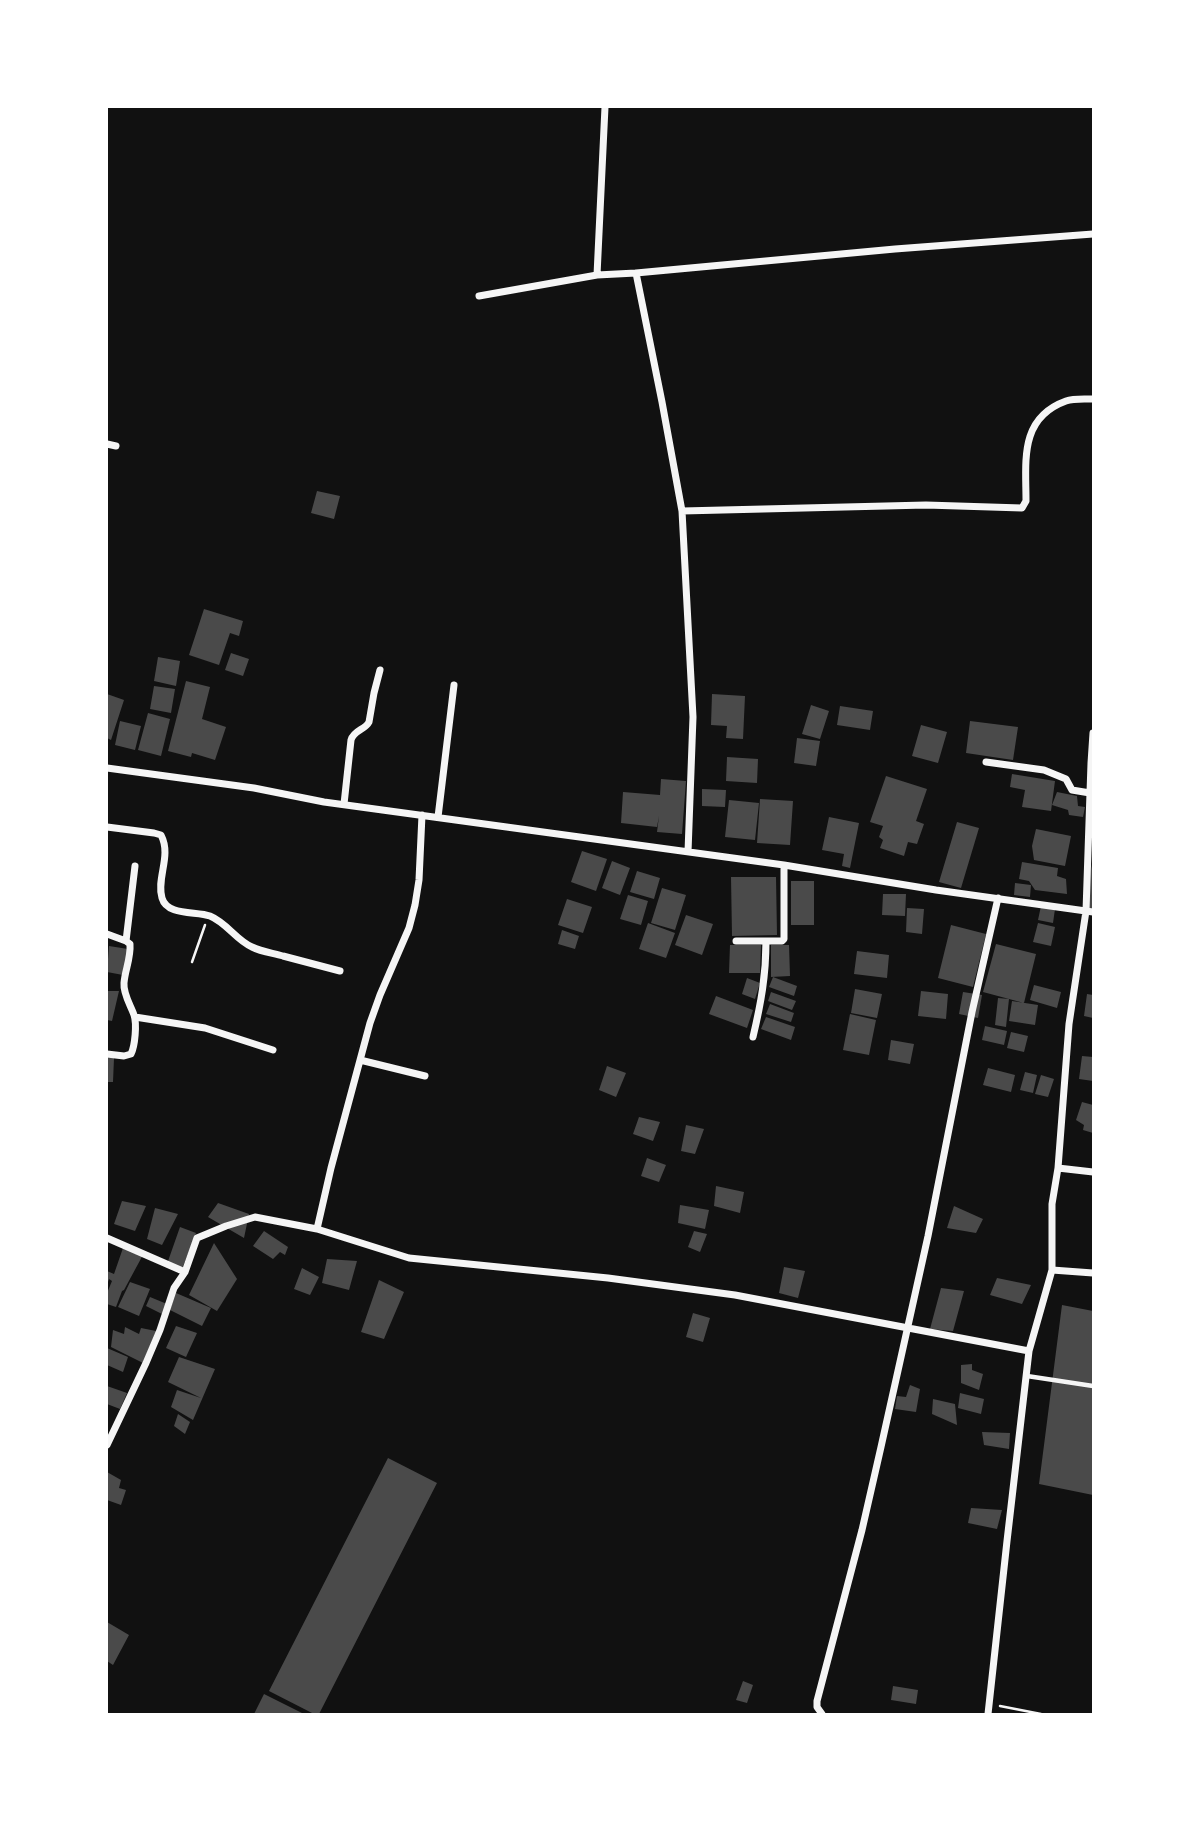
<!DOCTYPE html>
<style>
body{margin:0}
#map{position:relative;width:1200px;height:1821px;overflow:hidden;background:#111;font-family:"Fira Sans",sans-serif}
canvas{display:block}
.frame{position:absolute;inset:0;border:108px solid #fff;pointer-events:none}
</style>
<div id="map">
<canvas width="1200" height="1821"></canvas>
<div class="frame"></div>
</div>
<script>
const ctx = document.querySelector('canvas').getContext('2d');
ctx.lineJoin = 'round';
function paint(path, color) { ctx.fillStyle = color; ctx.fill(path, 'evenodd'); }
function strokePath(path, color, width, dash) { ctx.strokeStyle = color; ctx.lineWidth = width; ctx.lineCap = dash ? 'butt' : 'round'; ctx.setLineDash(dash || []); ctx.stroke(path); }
paint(new Path2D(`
 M317,491L340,496L334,519L311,513Z
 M204,609L243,621L239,636L230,633L219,665L189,655Z
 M231,653L249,659L243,676L225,670Z
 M158,657L180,661L176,686L154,681Z
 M186,681L210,687L202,719L226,727L215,760L192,753L191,757L168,751Z
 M154,686L175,689L171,713L150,709Z
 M107,694L124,700L111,740L107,738Z
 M712,694L745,696L743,739L726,738L727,726L711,725Z
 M811,705L829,711L820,739L802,734Z
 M840,706L873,711L870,730L837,725Z
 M148,713L170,719L161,756L138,750Z
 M120,721L141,726L135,750L115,745Z
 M970,721L1018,727L1013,760L966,753Z
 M921,725L947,732L938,763L912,756Z
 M797,738L820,741L816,766L794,763Z
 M727,757L758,759L757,783L726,781Z
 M1012,774L1055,781L1051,811L1022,807L1025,790L1010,787Z
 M886,776L927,789L916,821L924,824L917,844L908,842L904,856L880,848L883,840L879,837L883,826L870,822Z
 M661,779L686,781L682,834L657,832L659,816L657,827L621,823L623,792L660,795Z
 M702,789L726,790L725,807L702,806Z
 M1057,792L1077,796L1078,806L1085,807L1083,817L1069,815L1068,810L1052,805Z
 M760,799L793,801L790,845L757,843Z
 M729,800L759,803L755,840L725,837Z
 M829,817L859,823L850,868L842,866L844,854L822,850Z
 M957,822L979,828L961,888L939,882Z
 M1036,829L1071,836L1065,866L1034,860L1032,846Z
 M582,851L607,859L596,891L571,882Z
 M612,861L630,868L620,895L602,888Z
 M1022,862L1058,868L1057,876L1066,879L1067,894L1035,890L1029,881L1019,879Z
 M1092,864H1093V911L1083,909Z
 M637,871L660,878L654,899L630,892Z
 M731,877H776L777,935L732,936Z
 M791,881H814V925H791Z
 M1015,883L1031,885L1030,897L1014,895Z
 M662,888L686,895L675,930L651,923Z
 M883,894H906L905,916L882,915Z
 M628,895L648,901L641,925L620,919Z
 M567,899L592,907L583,933L558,925Z
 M1041,906L1055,909L1053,923L1038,920Z
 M907,908L924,909L922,934L906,932Z
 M686,915L713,924L702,955L675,945Z
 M648,923L675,933L666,958L639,949Z
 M1038,923L1055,927L1051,946L1033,942Z
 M951,925L986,934L973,987L938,978Z
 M562,930L579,936L575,949L558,944Z
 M996,944L1036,954L1024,1003L983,992Z
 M730,945H761L760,973H729Z
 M771,945H789L790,976L771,977Z
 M109,946L128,949L123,975L107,972Z
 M857,951L889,955L887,978L854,974Z
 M773,977L797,986L794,996L769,987Z
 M747,978L760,983L755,999L742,994Z
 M1034,985L1061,992L1057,1008L1030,1000Z
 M855,989L882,994L877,1018L851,1013Z
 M107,991H119L112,1021L107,1020Z
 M921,991L948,994L946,1019L918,1016Z
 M771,992L796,1001L792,1010L768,1001Z
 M963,992L982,995L978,1018L959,1014Z
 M1087,994L1093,995V1018L1084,1016Z
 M716,996L753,1010L747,1028L709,1014Z
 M998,998L1009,999L1006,1027L995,1025Z
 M1012,1001L1038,1005L1035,1025L1009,1021Z
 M770,1004L794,1013L791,1022L766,1014Z
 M850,1014L876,1020L869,1055L843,1050Z
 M766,1017L795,1027L791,1040L761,1029Z
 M985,1026L1007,1031L1004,1045L982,1040Z
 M1011,1032L1028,1036L1024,1052L1007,1048Z
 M891,1040L914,1044L910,1064L888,1060Z
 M1082,1056L1093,1057V1081L1079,1079Z
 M107,1057L114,1058L113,1082H107Z
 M607,1066L626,1073L616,1097L599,1090Z
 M988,1068L1015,1075L1011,1092L983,1085Z
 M1025,1072L1037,1075L1033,1093L1020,1090Z
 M1041,1075L1054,1079L1048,1097L1035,1094Z
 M1082,1102L1093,1105V1133L1083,1130L1084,1125L1076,1120Z
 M639,1117L660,1122L653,1141L633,1134Z
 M686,1125L704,1129L695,1154L681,1151Z
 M647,1158L666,1165L659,1182L641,1176Z
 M716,1186L744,1192L740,1213L714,1206Z
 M122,1201L146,1206L135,1231L114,1224Z
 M218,1203L249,1214L244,1238L208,1217Z
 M680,1205L709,1210L705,1229L678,1223Z
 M954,1206L983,1219L976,1233L947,1228Z
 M155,1208L178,1214L162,1245L147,1239Z
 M180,1227L196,1233L182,1269L167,1264Z
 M264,1231L288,1247L285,1255L280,1252L273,1259L253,1246Z
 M694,1231L707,1234L700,1252L688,1247Z
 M214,1243L237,1279L217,1311L189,1295Z
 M123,1248L144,1253L124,1290L122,1291L116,1307L107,1304V1293L112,1281L109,1279L107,1285V1271L114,1274Z
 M327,1259L357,1261L349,1290L322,1283Z
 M784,1267L805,1271L798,1298L779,1293Z
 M302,1268L319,1277L310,1295L294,1289Z
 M997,1278L1031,1285L1022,1304L990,1295Z
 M379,1280L404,1292L384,1339L361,1332Z
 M130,1282L150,1289L139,1316L118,1307Z
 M941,1288L964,1291L953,1331L930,1329Z
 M176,1293L211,1308L202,1326L170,1310Z
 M150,1297L167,1304L162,1314L146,1306Z
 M1062,1305L1093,1311V1495L1039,1484Z
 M693,1313L710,1318L703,1342L686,1337Z
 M176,1326L197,1333L186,1357L166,1348Z
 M125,1327L139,1334L141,1328L156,1331L143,1363L111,1347L113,1330L124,1334Z
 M107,1348L128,1357L123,1372L107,1365Z
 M179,1357L215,1369L193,1420L171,1407L177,1390L201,1398L168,1382Z
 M972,1364V1370L983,1374L979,1390L961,1383V1365Z
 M910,1385L920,1389L916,1412L895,1409L897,1396L906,1397Z
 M107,1386L127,1393L120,1409L107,1404Z
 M960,1393L984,1399L981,1414L958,1408Z
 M933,1399L955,1404L957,1425L932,1414Z
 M178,1414L190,1422L185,1434L174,1426Z
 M982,1432L1010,1433L1009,1449L984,1445Z
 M388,1458L437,1483L319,1714H314L269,1691Z
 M107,1472L121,1480L119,1488L126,1490L121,1505L107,1500Z
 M971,1508L1002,1510L997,1529L968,1523Z
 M107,1622L129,1635L113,1665L107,1661Z
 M743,1681L753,1685L747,1703L736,1700Z
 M893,1686L918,1690L916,1704L891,1700Z
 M264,1694L304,1714H254Z`), '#4a4a4a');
strokePath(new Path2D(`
 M192,962L205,925
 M1000,1706L1041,1714`), '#f5f5f5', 2.5);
strokePath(new Path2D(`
 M1027,1376L1093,1386`), '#f5f5f5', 4.5);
strokePath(new Path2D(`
 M636,273L662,402L682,511L693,717L688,852
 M597,275L605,107
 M479,296L597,275L636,273L895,249L1093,234
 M107,444L116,446
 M682,511L926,505L1022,508L1026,501C1026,461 1019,418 1066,401C1074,398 1085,399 1093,399
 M986,762L1044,770L1066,779L1072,790L1090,793
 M107,768L254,788L324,802L784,865L936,890L1093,912
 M344,804L351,740C354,730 365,730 369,722L374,693L380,670
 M422,815L419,880L415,905L409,928L380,995L370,1023L331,1168L317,1229L409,1258L608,1278L735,1295L1029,1351
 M438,817L454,685
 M107,827L154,833L161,835C172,856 156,878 162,898C167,916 196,911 210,916C227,923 236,940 252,947C262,952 273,953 283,956C302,961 321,966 340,971
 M107,934L126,941
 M736,941H782L784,939V865
 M135,1017L205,1028L273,1050
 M753,1037C761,1003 766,976 766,941
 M107,1054L124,1056L131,1054C135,1046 137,1024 134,1015C131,1006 123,994 124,983C125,970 131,958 130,944L126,941L135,866
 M360,1060L425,1076
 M1058,1168L1093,1172
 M107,1238L185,1272
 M1052,1270L1093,1273
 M107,1445L146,1363L160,1330L174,1288L185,1272L197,1238L226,1226L255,1217L317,1229
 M822,1714L817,1707V1701L862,1530L881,1447L928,1236L972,1012L998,898
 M988,1714L1007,1541L1029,1351L1052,1270V1204L1058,1168L1069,1024L1086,911L1091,763L1093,733`), '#f5f5f5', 7);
</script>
